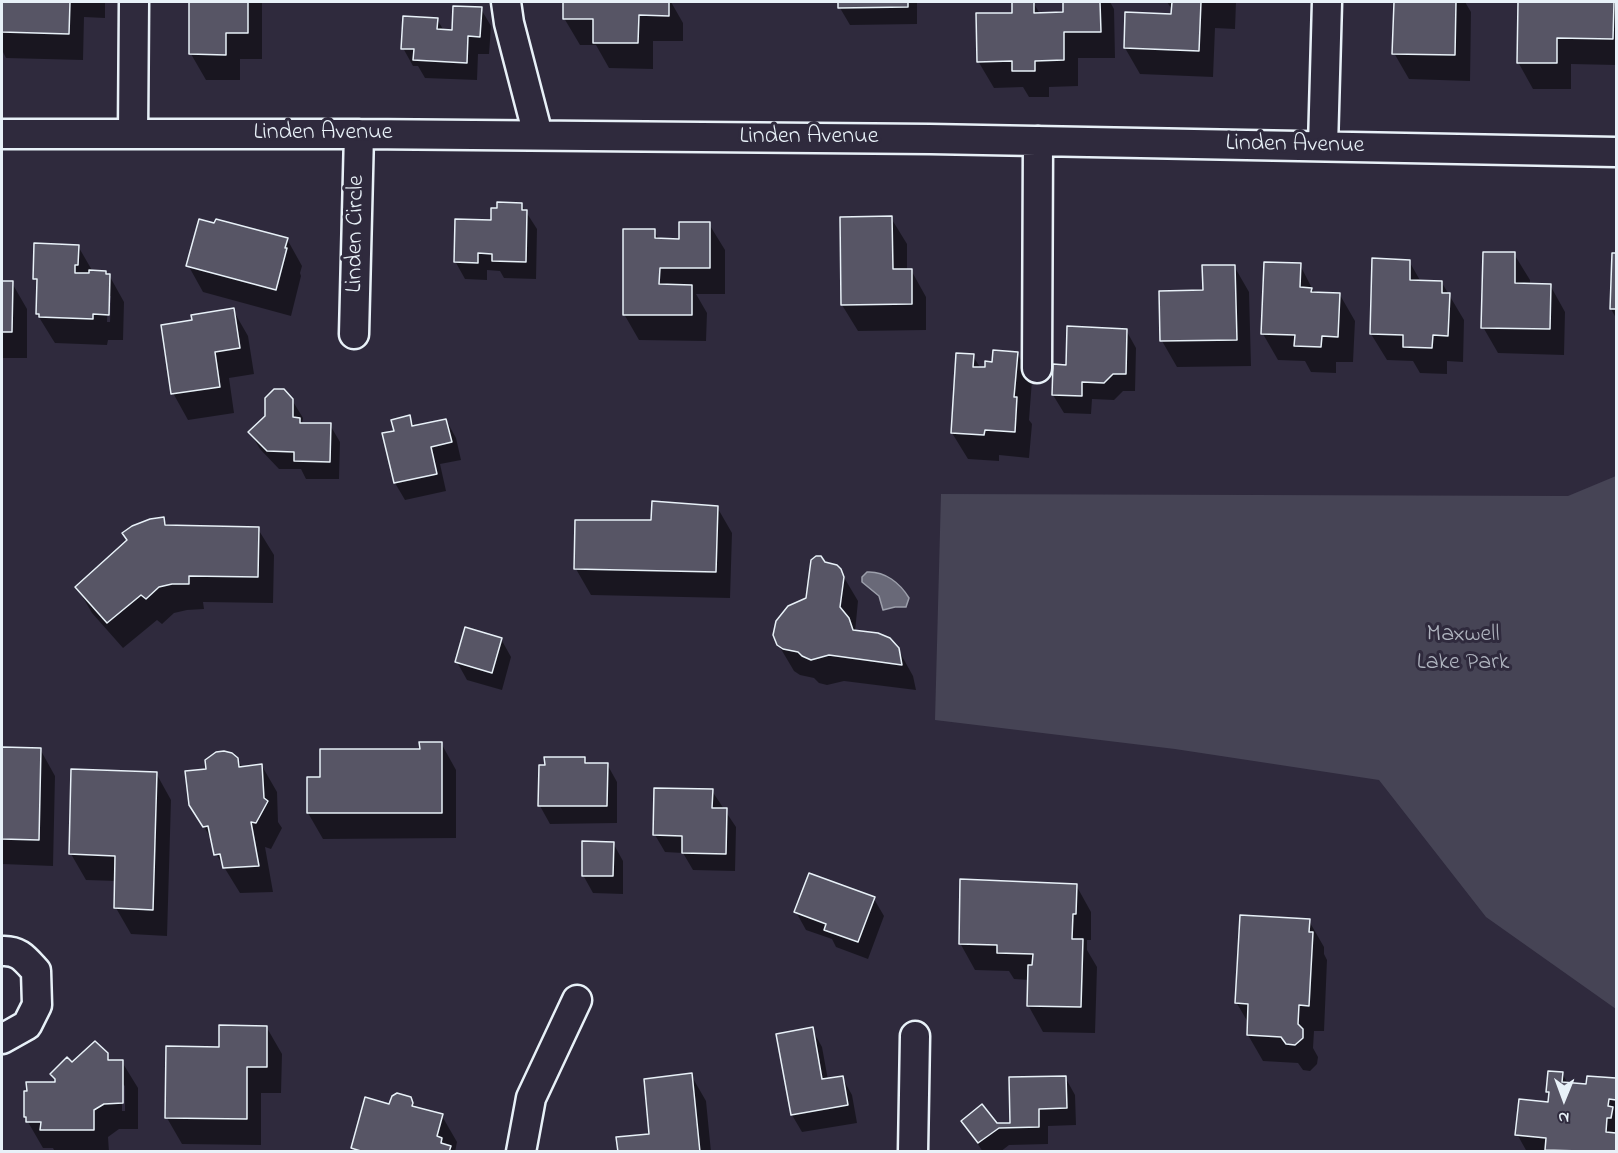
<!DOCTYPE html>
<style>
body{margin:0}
#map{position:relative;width:1618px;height:1153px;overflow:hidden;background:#2f2a3d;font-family:"Indie Flower",sans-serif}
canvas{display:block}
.frame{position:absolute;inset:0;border:3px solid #e8f1f8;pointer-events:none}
.north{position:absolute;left:1534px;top:1069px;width:60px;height:60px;-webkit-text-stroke:4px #2f2a3d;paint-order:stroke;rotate:181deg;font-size:16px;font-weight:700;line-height:24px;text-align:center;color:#e8f1f8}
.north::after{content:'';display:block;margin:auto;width:21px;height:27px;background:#e8f1f8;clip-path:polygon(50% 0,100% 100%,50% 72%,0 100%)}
</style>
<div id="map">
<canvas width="1618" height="1153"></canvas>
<div class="frame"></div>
<div class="north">N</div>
</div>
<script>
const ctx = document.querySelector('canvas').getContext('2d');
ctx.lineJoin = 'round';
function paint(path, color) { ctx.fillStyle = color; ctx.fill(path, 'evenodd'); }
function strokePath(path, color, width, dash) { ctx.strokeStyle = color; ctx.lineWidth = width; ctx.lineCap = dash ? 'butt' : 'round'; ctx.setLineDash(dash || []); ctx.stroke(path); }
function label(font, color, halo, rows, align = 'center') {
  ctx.font = font + ' "Indie Flower",sans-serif'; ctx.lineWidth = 6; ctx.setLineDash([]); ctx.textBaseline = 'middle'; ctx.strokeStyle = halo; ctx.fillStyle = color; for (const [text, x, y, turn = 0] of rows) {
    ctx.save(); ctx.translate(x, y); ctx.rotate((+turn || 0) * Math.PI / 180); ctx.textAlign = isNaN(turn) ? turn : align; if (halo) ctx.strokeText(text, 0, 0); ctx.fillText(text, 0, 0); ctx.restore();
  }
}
paint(new Path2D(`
 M1616,476V1009L1486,917L1379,780L1175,749L935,720L941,494L1568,496Z`), '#464455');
const water = new Path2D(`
 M867,572C885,571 900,583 909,598L906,607H895L883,610L879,596L862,582V577Z`);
paint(water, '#696978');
strokePath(water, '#9c9fab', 1.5);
paint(new Path2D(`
 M2,2H105V18L84,17L83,60L6,58L2,50Z
 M191,2H262V59H240V80H206L191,54Z
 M565,2H671L683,23V41H653V69L609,68L596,45H580L564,18Z
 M840,2H917V24L850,25L840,8Z
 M1033,2L1040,14H1065V2H1110L1114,9L1115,58H1078V86L1049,87V97H1029L1023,87L994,88L978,61L1013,15Z
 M1167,2H1236L1235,29L1215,28L1213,77L1140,74L1125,48L1172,15L1173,11Z
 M1395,2H1465L1471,12L1470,81L1409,79L1394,53Z
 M1519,2H1616V65L1571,64V89H1533L1518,62Z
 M481,9L491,26L489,54H478L477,80L425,78L418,66H413L403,48L437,19L444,31L453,32Z
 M521,204L537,229L536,279L504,278L500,271L487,270V280L465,279L455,261L492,221Z
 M891,218L907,244V271L911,270L926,297V330L858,331L842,305Z
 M709,224L725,250V294H696L707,313L706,341L639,340L624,314L654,230L659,240H680Z
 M287,239L302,266L300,273L301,276L291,316L203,292L188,265Z
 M36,245L78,246L93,272H105L109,275L124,302L123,340H108L107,345L55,343L53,340L37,314L39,286L35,279ZM108,296H111L110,322H107Z
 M1514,254L1530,280V285H1550L1565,312L1564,355L1498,353L1483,327Z
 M1613,255H1616V318L1611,309Z
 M1409,261L1421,282L1442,283L1464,320L1463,362L1447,361V374L1420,373L1413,361L1387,360L1371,334Z
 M1300,265L1315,294L1340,295L1355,321L1353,362H1336V373L1311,372L1305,361L1278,360L1263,334Z
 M1234,266L1249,292L1251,366L1177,367L1162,341L1161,293L1205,292Z
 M2,282L12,283L27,309V358H2Z
 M233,310L248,336L254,374L229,378L234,413L188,420L173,393L193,321Z
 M1126,330L1136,348L1135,391H1123L1114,400L1092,399L1091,414L1064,413L1053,395L1067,366Z
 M1017,353L1032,380L1029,420L1032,424L1029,458L999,455V461L968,459L952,433L973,356L981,369H986L993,364Z
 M292,400L303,418L302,424L330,425L340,442L339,479H306L301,469H279L260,449L250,432L267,417Z
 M409,417L415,427L446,420L456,438L461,460L440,464L446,491L405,500L395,483L384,435L396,432Z
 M717,507L732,533L730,598L591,595L576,569L653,522Z
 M163,518L167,526L258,529L274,555L273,603L203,602L204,609L187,610L174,613L162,624L157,620L123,648L92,613L77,587L128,541Z
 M824,563L842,574L858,601L855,632L898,649L913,676L916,690L844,681L827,685L819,683L814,678L800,675L794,671L778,644L808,599Z
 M501,639L511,657L502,690L467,680L457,662Z
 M441,743L456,770V838L323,839L308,813L322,778Z
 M2,748L40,749L55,776L53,866L2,864Z
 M584,758L588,764H607L617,782V823L550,824L540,806Z
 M237,759L243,768L262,766L277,792L278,822L282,828L271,849L265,847L273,892L240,893L216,854L213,842L191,805L208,771Z
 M156,773L171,800L167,936L131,934L116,908V881L86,880L71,854Z
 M712,791L736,827L735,871L693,870L683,853L665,852L655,835Z
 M613,843L623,861V894L593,893L583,875Z
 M1076,885L1091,912V940H1087V950L1097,967L1095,1033L1043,1032L1028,1005L1029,980L1014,979L1009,971L975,970L960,943Z
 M874,899L884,916L868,959L836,947L832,939L806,930L796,912Z
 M1309,921L1324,947V954L1327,960L1324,1031H1314L1313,1048L1318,1057L1317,1064L1310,1071L1303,1070L1298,1063L1263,1061L1248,1035L1249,1024L1236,1002Z
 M267,1028L282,1054L281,1093H261V1145L182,1144L167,1118L220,1049Z
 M812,1029L822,1047L828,1080L842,1077L852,1095L857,1123L802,1132L792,1115Z
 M106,1054L111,1061L122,1062L138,1088V1129H119L108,1137L109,1152H55L53,1148H43L28,1122L57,1084L52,1074L71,1064ZM122,1083L125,1086V1111H122Z
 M1562,1073L1568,1084L1588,1086V1077L1616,1079V1152H1527L1517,1134L1550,1104V1097L1547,1092Z
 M691,1075L706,1101L711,1152H619L651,1135Z
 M1065,1077L1075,1095L1076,1125L1048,1126V1144L1009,1145L1000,1152H983L963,1121L1012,1124Z
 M410,1098L417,1109L442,1116L457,1142L455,1152H355L352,1148L390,1105Z`), '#0007');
const building = new Path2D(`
 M2,2H70L69,34L2,32Z
 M189,2H248V33H226V55L189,54Z
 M563,2H669V16L639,15L638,43H593V19H563Z
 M838,2H908V7L838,8Z
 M1012,2H1034V13L1063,12V2H1100L1101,32H1064V60L1035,61V71H1012V61L977,62L976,13H1012Z
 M1172,2H1220H1201L1199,51L1124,48L1125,12L1171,14Z
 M1394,2H1456L1455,55L1392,54Z
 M1518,2H1614L1613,39L1557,38V63H1517Z
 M453,6L482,7L480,37L468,36L467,63L413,60L414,49H401L403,16L438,18L437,29L452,30Z
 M497,202L522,203V210H527L526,262L492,261V254L478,253V263L454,262L455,219L491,220V208H497Z
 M892,216L893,269H912V304L841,305L840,217Z
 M199,219L214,223L216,219L288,238L285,248H287L276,290L186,266Z
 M679,222H710V268H660L659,284L692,285V315H623V229H655V238L679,239Z
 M34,243L79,245L78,265H75V273H89V270L106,271V274H110L109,315L93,314V319L39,317V314H36L37,279H33Z
 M1483,252H1515V283L1551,284L1550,329L1481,328Z
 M1612,253H1616V309H1610Z
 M1372,258L1410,260V280L1442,281V293H1450L1448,336L1433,335L1432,348L1403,347V335L1370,334Z
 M1264,262L1301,263L1300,287L1312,288L1311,292L1340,293L1338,337L1322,336L1321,347L1294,346L1295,335L1261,334Z
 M1202,265H1235L1237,340L1160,341L1159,291L1203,290Z
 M2,281H13L12,332H2Z
 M234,308L240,348L215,352L220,387L171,394L161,325L192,320L191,315Z
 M1067,326L1127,329L1126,374H1113L1104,383L1082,382V396L1052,395L1053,364L1066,365Z
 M993,350L1018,352L1014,397H1017L1015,432L985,430L984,435L951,433L956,353L974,354L973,367H985V361L992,362Z
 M274,389H284L293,399V417L300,418V423H331L330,462L294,461V452L267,451L248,432L265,416V398Z
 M410,415L412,426L446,419L452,442L431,447L437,474L394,483L382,433L394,431L391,420Z
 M652,501L718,506L716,572L574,569L575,520H651Z
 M164,517L165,525L259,527L258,577L189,576V584H172L159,587L146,599L141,595L107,623L75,587L127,540L122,533L132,526L150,519Z
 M816,556H821L825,562L837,565L841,569L844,577L840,607L849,618L853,630L878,633L890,638L899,648L902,665L829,655L811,660L802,656L798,652L783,649L777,645L773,635L776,621L788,606L806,598L811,560Z
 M465,627L502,638L492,673L455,662Z
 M419,742H442V813H307V777H320V749H420Z
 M2,747L41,748L39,840L2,839Z
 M224,751L232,753L238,758L239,767L262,764L264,798L268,801L256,823L251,822L259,866L223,868L220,854L214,855L208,826L203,827L189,805L185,771L206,769L205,760L216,752Z
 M544,757H585V763H608L607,806H538L539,765H545Z
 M71,769L157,772L153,910L114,908L115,856L69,854Z
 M654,788L713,789L712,808H727L726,854L682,853V836L653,835Z
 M582,841L614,842L613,876H582Z
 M809,873L875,897L858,942L824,930L826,924L794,912Z
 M960,879L1077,884L1076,914H1073L1072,939H1083L1081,1007L1027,1006L1028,965H1032L1033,954L997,953V945L959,944Z
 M1240,915L1310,919L1309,932H1313L1309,1006L1299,1005L1298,1024L1303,1029V1038L1295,1045L1286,1044L1281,1037L1247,1035L1248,1004L1235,1003Z
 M219,1025L267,1026V1067H247V1119L165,1118L166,1046L219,1047Z
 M813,1027L822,1079L843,1076L848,1105L791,1115L776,1034Z
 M95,1041L108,1053V1060H123V1103L104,1104L94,1110V1130H40L41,1122H26V1117H24V1091H27L26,1082H55V1079L50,1074L67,1057L72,1062Z
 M1548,1071L1563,1072L1562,1082L1586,1084L1587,1076L1616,1078V1100L1609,1099L1608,1106L1613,1107L1611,1118H1607L1606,1132L1616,1133V1152L1545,1150L1546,1138L1515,1135L1519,1099L1548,1102L1549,1092H1546Z
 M692,1073L700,1152H618L616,1137L649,1134L644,1079Z
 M1066,1076L1067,1108L1039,1109V1127L999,1128L978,1143L961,1121L982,1104L997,1123H1010L1009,1077Z
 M397,1093L411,1097L413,1103L412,1106L443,1114L437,1136L442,1138L441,1143L451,1146L449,1152H364L351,1148L365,1097L389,1104L392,1096Z`);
paint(building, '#575565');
strokePath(building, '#e8f1f8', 1.5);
const minor = new Path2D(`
 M506,2L509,23L538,135
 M2,134H359L930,139L1616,152
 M133,134L134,2
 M1323,146L1327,2
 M354,334L359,134
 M1037,368L1038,141
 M2,951C19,950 25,959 36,971L37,1005L27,1025L2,1039
 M521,1152L531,1098L577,1000
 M913,1152L915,1036`);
strokePath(minor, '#e8f1f8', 33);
strokePath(minor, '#2f2a3d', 28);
label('24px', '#e8f1f8', '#2f2a3d', [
 ["Linden Avenue",323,134],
 ["Linden Avenue",809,138],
 ["Linden Avenue",1295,146,1],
 ["Linden Circle",357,234,-89]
]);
label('24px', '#afb4bf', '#2f2a3d', [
 ["Maxwell",1463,636],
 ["Lake Park",1463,664]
]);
</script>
